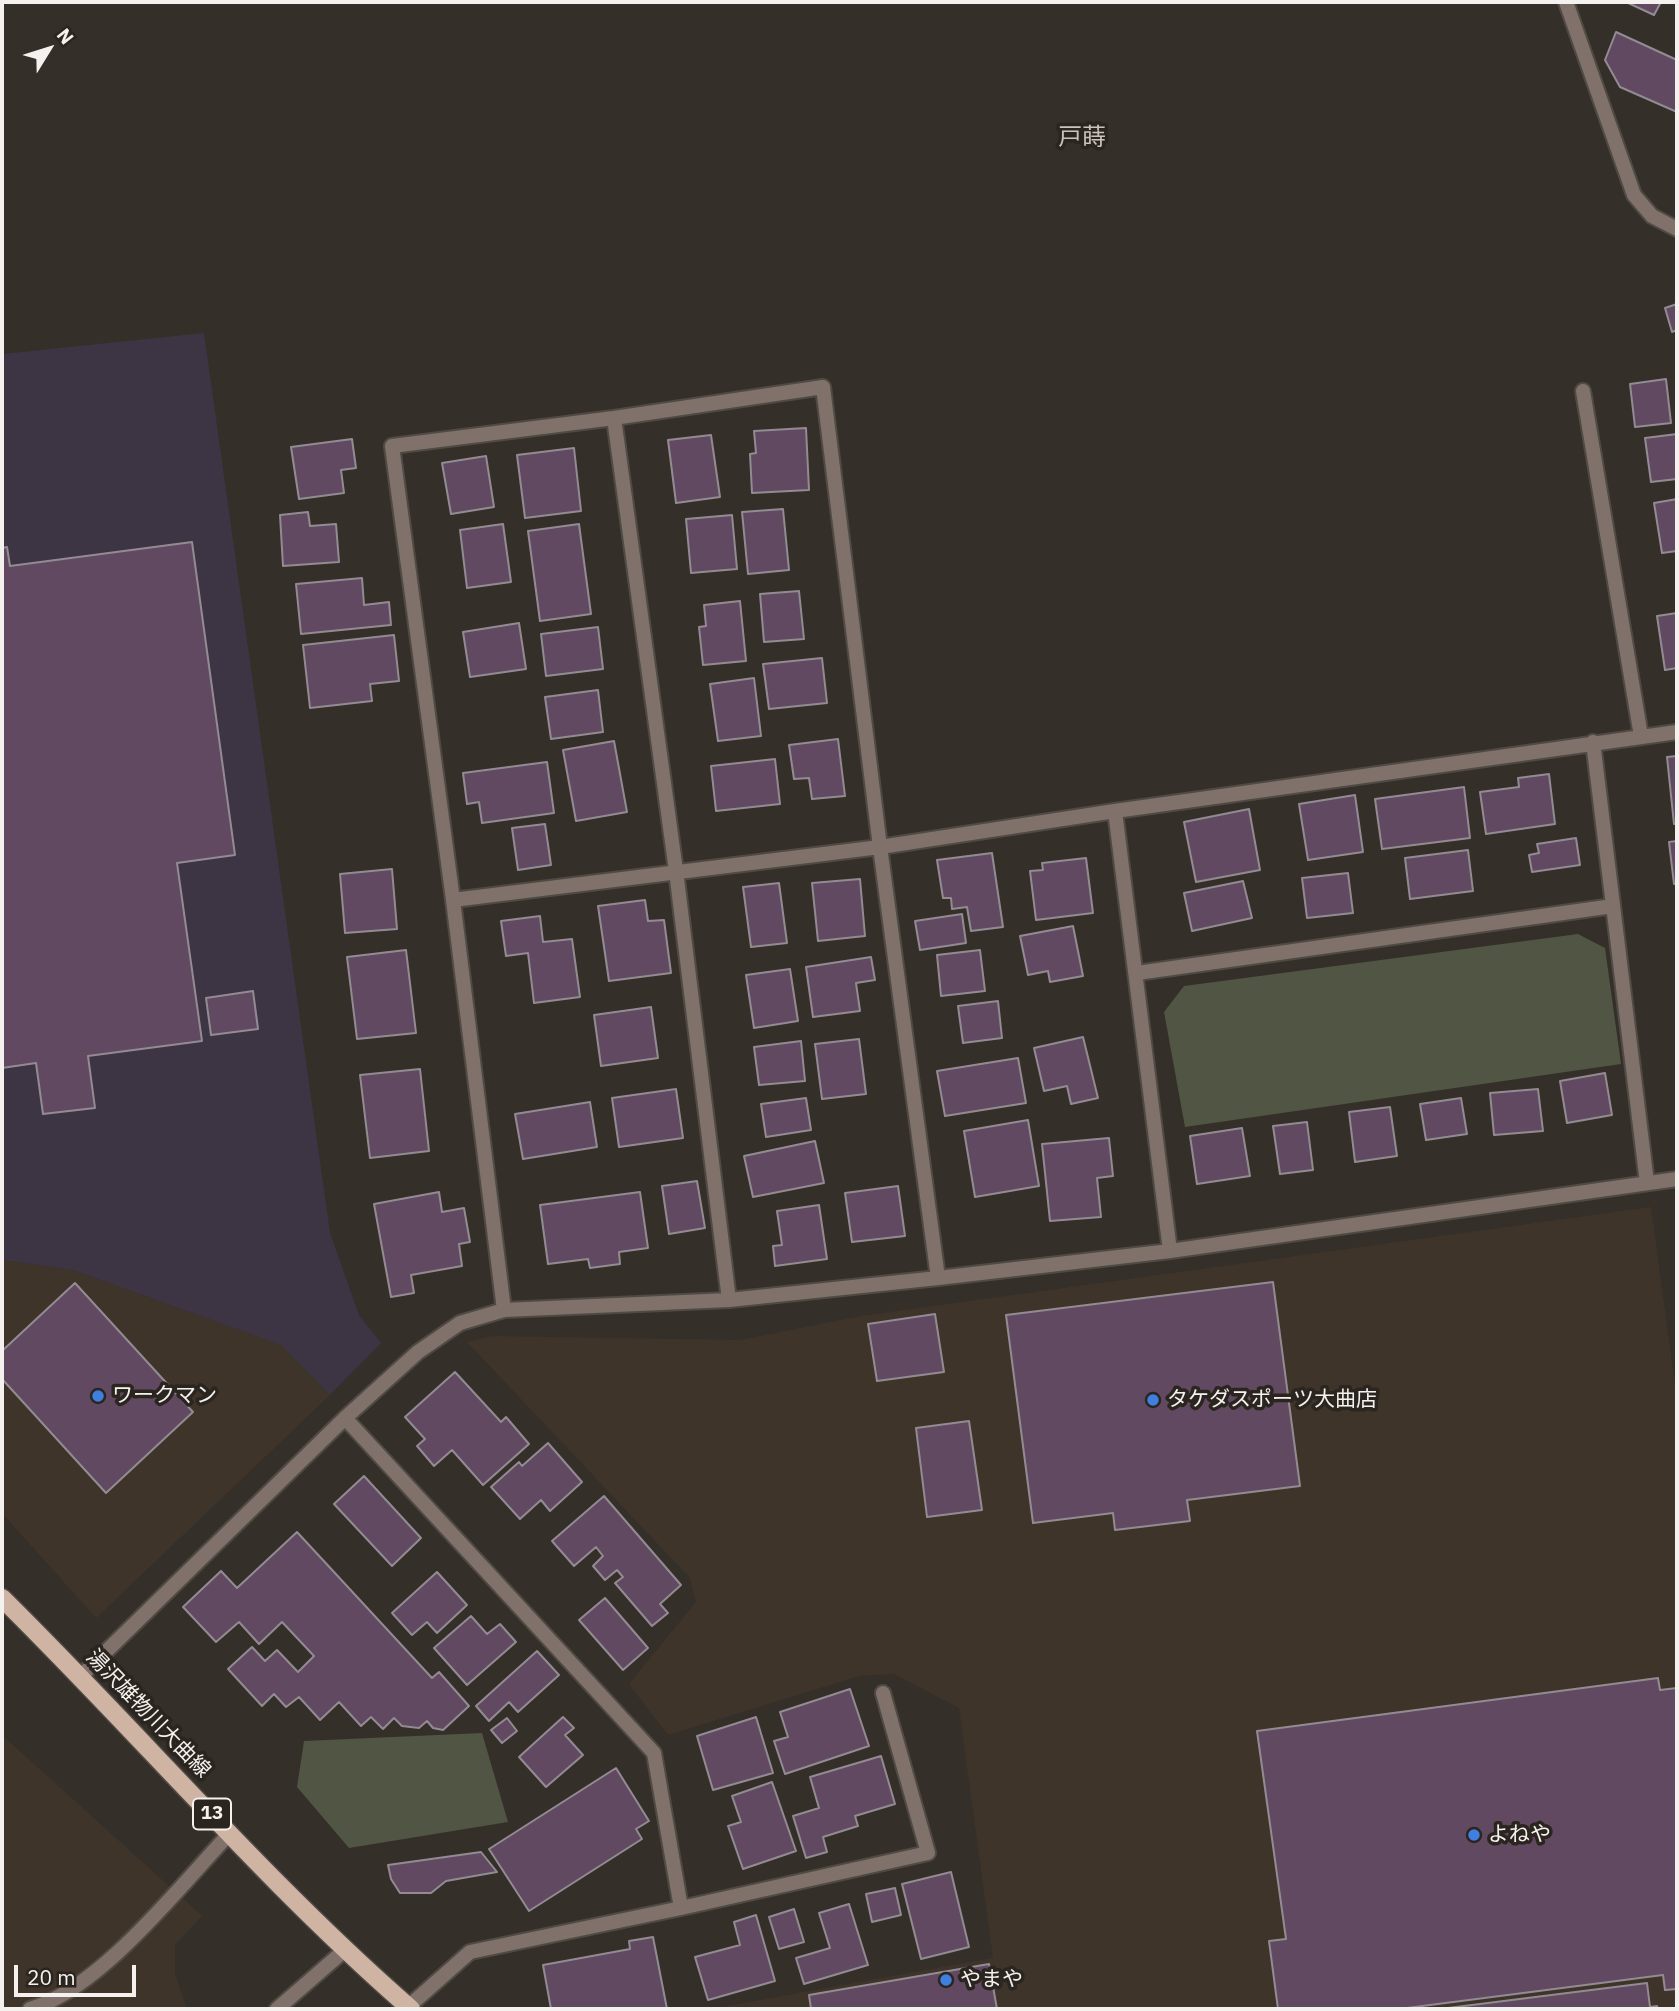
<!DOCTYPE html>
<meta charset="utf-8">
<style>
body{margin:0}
#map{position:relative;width:1679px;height:2011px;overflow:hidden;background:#352f2a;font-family:"IBM Plex Sans",sans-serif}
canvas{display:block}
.frame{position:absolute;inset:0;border:4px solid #f5f1ee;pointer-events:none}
.north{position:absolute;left:14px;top:14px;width:70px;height:70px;-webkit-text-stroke:5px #2b2520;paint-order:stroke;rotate:52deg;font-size:19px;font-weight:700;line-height:28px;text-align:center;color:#f5f1ee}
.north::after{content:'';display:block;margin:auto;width:24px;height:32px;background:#f5f1ee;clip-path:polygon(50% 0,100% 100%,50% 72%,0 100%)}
.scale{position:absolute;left:14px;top:1965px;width:122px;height:32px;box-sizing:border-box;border:4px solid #f5f1ee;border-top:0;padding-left:9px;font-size:21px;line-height:24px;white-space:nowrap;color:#f5f1ee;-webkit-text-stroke:5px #2b2520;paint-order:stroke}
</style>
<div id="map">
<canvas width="1679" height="2011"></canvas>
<div class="frame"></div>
<div class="north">N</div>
<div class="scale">20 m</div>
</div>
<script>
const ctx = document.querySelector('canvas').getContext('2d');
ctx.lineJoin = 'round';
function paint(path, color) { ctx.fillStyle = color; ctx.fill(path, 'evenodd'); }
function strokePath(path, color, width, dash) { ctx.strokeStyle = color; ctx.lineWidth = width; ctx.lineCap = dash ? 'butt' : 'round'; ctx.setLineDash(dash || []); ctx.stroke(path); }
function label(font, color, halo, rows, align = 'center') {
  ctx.font = font + ' "IBM Plex Sans","Noto Sans JP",sans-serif'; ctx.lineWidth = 7; ctx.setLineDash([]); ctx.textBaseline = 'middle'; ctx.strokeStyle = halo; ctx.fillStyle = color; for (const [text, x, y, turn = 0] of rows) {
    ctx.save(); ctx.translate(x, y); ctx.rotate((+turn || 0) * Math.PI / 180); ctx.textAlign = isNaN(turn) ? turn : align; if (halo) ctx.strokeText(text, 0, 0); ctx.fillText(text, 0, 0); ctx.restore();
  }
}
paint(new Path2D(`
 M1651,1207L1677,1400V2009H710L993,1958L959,1708L894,1674L859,1676L668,1735L629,1684L696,1602L690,1578L467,1342L492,1336L741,1340L861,1316Z
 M2,1260L73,1270L282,1345L330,1395L96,1618L2,1513Z
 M2,1735L202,1916L175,1945V1974L187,2009H2Z`), '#3f342a');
paint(new Path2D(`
 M204,333L330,1233L359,1315L381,1343L330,1395L281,1345L73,1270L2,1260V354Z`), '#3d3444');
paint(new Path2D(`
 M1578,934L1605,948L1621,1064L1185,1127L1164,1012L1184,986Z
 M482,1733L508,1822L349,1848L297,1787L304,1741Z`), '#505643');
const building = new Path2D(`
 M1626,2H1661L1654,15Z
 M1616,32L1677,60V112L1620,87L1605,60Z
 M1677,304V330L1672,332L1665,308Z
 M1666,379L1671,423L1635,427L1630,384Z
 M806,428L809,490L752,493L750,454L756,453L754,431Z
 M1677,434V479L1651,482L1645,438Z
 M711,435L720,497L676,503L668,440Z
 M352,439L356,468L341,470L344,493L299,499L291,447Z
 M574,448L581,511L525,518L517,455Z
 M486,456L494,507L451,514L442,463Z
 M1677,499V551L1662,553L1654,503Z
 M783,509L789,570L748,574L742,512Z
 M308,512L310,526L336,524L339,562L283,566L280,515Z
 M732,515L737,569L691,573L686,519Z
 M503,524L511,582L467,588L460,530Z
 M579,524L591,614L540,621L528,531Z
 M192,542L235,855L177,863L202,1041L88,1056L95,1108L43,1114L36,1063L2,1068V548L7,547L10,566Z
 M362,578L364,605L389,602L391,625L301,634L296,584Z
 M799,591L804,639L764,642L760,594Z
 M740,601L746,661L703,665L699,627L706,626L704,605Z
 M1677,613V668L1665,670L1657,616Z
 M519,623L526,669L470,677L463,632Z
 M598,627L603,669L546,676L541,634Z
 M394,635L399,681L370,684L372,701L310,708L303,645Z
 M822,658L827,703L769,709L763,664Z
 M754,678L761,736L718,741L710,684Z
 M598,690L603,732L551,739L545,697Z
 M838,739L845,796L812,799L809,778L794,779L789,745Z
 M614,741L627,812L576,821L563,750Z
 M1677,756V824H1674L1667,757Z
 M775,759L780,804L716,811L711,766Z
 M547,762L554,813L482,823L479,802L467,804L463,773Z
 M1549,774L1555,824L1486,834L1480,792L1519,787L1518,778Z
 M1464,787L1470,838L1382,849L1375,799Z
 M1355,795L1363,852L1308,860L1299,804Z
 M1249,809L1260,870L1196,882L1184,822Z
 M545,824L551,865L518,870L512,828Z
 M1576,838L1580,865L1532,872L1529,855L1539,853L1537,844Z
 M1677,841V884H1674L1669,842Z
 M1468,850L1473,891L1410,899L1405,858Z
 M992,853L1003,927L971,931L967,907L952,909L951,898H943L937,860Z
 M1086,858L1093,913L1036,920L1030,871L1043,870L1042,863Z
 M392,869L397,929L345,933L340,874Z
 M1348,873L1353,913L1307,918L1302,878Z
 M860,879L865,936L818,941L812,883Z
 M1243,881L1252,918L1192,931L1184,893Z
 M779,883L787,943L751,947L743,887Z
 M645,900L648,921L664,920L671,973L609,981L598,906Z
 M962,914L966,943L920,950L915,921Z
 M540,916L543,942L572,939L580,997L534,1003L528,953L506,956L501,921Z
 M1073,926L1083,976L1050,982L1048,971L1028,975L1020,936Z
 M406,950L416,1033L357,1039L347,957Z
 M980,950L985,991L941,996L937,955Z
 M871,957L875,980L856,983L860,1011L813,1017L806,967Z
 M790,969L798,1021L754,1028L746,975Z
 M253,991L258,1029L211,1035L206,998Z
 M998,1001L1002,1038L963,1043L958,1006Z
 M651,1007L658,1058L601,1066L594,1015Z
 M1083,1037L1098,1098L1071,1104L1067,1086L1044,1091L1034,1048Z
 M859,1039L866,1094L822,1099L815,1044Z
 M801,1041L805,1081L759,1085L754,1047Z
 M1018,1058L1026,1103L945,1116L937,1071Z
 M420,1069L429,1151L370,1158L360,1075Z
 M1605,1073L1612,1115L1567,1123L1560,1081Z
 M676,1089L683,1138L619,1147L612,1098Z
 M1538,1089L1543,1131L1494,1135L1490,1093Z
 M806,1098L811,1130L766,1137L761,1104Z
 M1461,1098L1467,1134L1426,1140L1420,1104Z
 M590,1102L597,1147L523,1159L515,1114Z
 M1390,1107L1397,1156L1355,1162L1349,1112Z
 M1028,1120L1039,1186L975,1197L964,1131Z
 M1307,1122L1313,1170L1280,1174L1273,1126Z
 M1242,1128L1250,1176L1197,1184L1190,1136Z
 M1109,1138L1113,1176L1097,1178L1101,1217L1050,1221L1042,1144Z
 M815,1141L824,1183L753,1197L744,1156Z
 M697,1181L705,1228L669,1234L662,1186Z
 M898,1186L905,1236L852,1242L845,1193Z
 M439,1192L442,1212L464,1208L470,1242L459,1244L462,1266L411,1275L414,1293L391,1297L374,1204Z
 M640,1192L648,1248L619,1252L620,1264L590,1268L588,1259L548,1264L540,1205Z
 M819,1205L827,1259L775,1266L773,1246L782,1245L777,1211Z
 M1273,1282L1300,1486L1187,1500L1190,1521L1115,1530L1113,1513L1033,1523L1006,1315Z
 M75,1283L193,1412L106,1493L2,1379V1351Z
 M935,1314L944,1372L877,1381L868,1324Z
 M455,1372L501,1422L506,1417L529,1444L483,1485L452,1450L434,1466L417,1446L425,1439L405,1417Z
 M969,1421L982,1510L927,1517L916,1428Z
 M548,1443L582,1482L550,1511L541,1500L520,1519L491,1487L519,1462L522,1466Z
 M364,1476L421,1538L392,1566L334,1504Z
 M604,1496L681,1585L660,1604L668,1613L652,1626L615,1583L623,1577L617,1570L605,1580L593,1566L603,1556L596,1547L574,1566L552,1541Z
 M297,1532L432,1678L439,1672L469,1706L443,1730L433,1728L427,1721L419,1728L402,1726L394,1718L383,1729L371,1717L361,1726L339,1702L320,1720L299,1697L286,1707L274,1694L262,1706L228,1669L252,1647L265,1661L277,1650L298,1672L314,1656L282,1622L259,1644L239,1622L216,1642L183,1607L221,1571L237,1588Z
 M437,1572L467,1605L437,1633L427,1622L412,1635L392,1613Z
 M605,1598L648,1648L623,1670L579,1620Z
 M471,1616L487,1634L500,1624L516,1642L467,1685L434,1648Z
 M537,1651L559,1675L518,1712L509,1702L489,1721L476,1706Z
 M1658,1678L1660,1690L1677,1688V1989L1665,1990L1663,1975L1399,2009H1278L1269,1941L1286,1939L1257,1731Z
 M850,1689L869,1746L785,1774L774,1741L788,1737L780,1712Z
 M563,1717L574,1728L565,1735L583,1755L546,1787L519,1757Z
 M756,1717L773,1773L713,1790L697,1736Z
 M507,1718L517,1731L502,1743L491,1730Z
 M881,1756L895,1804L855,1816L858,1826L823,1837L827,1852L806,1858L793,1816L819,1808L810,1777Z
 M616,1768L649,1821L636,1829L642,1839L529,1911L489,1849Z
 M772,1782L796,1851L743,1869L728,1826L741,1822L732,1796Z
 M481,1852L497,1872L446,1881L431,1893H400L391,1879L388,1865Z
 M951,1872L969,1947L921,1959L902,1884Z
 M895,1888L901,1915L872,1922L866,1894Z
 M849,1904L868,1965L804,1984L796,1958L830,1948L819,1913Z
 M794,1909L804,1942L779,1949L769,1917Z
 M756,1915L775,1981L708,2000L695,1957L740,1945L734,1922Z
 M653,1937L667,2009H551L543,1965L630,1949L629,1941Z
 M989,1964L997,2009H811L809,1995Z
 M1647,1983L1650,2007L1657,2006L1658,2009H1440Z`);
paint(building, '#614a61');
strokePath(building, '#928b92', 2);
const lane = new Path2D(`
 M30,2009C100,1989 180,1886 230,1833`);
const street = new Path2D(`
 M1566,2L1634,195L1652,216L1677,229
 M1583,391L1641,736
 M614,418L676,871L729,1300
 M1593,742L1647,1183
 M1115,811L1170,1251
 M1137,973L1613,906
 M938,1278L1170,1251L1677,1179
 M504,1310L453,900L392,446L614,418L823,387L880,847L1115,811L1677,732
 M345,1418L654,1753L681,1908
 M81,1676L345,1418L418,1352L460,1323L504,1310L729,1300L938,1278L880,847L453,900
 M408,2007L470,1952L681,1908L928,1853L883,1693
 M277,2009L346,1949`);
const primary = new Path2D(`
 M2,1598C139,1733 265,1882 411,2009`);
strokePath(lane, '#504a45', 18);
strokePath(street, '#504a45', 18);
strokePath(primary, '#504a45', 21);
strokePath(lane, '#80726a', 14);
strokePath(street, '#80726a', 14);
strokePath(primary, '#cfb3a3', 18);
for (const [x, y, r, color] of [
 [98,1396,7,"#3f7fe0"],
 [1153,1400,7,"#3f7fe0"],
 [1474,1835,7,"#3f7fe0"],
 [946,1980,7,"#3f7fe0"]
]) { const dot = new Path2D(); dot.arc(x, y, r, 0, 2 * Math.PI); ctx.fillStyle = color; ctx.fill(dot); strokePath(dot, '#2b2520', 2.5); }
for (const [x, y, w] of [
 [212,1814,38]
]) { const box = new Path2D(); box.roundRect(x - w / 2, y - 15.5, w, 31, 5); ctx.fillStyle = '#2b2520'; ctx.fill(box); strokePath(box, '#f5f1ee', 2); }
label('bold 19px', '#f5f1ee', null, [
 ["13",212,1814]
]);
label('21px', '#f5f1ee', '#2b2520', [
 ["ワークマン",112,1396],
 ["タケダスポーツ大曲店",1167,1400],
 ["よねや",1488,1835],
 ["やまや",960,1980]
], 'left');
label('21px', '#f5f1ee', '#2b2520', [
 ["湯沢雄物川大曲線",148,1714,46]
]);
label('24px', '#cac3bc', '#2b2520', [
 ["戸蒔",1082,138]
]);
</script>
